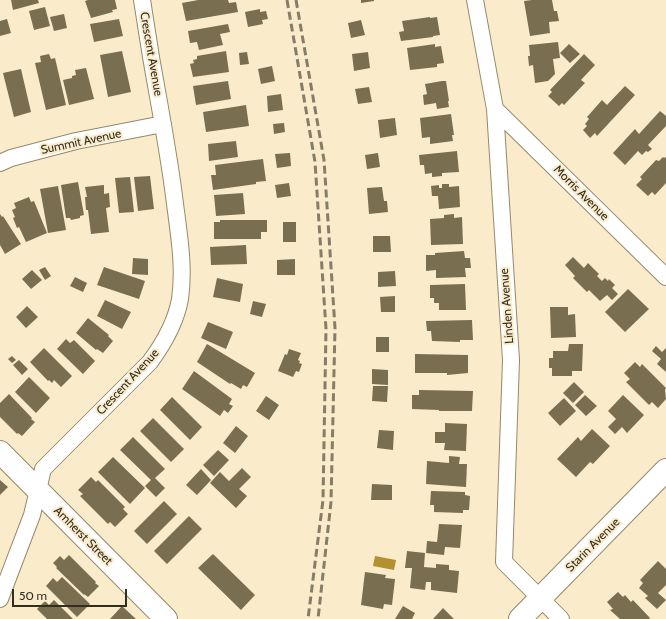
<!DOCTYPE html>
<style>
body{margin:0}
#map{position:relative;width:666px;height:619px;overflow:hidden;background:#faeccb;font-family:Cabin,sans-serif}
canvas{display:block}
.scale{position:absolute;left:12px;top:589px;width:115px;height:18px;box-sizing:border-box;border:2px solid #322d21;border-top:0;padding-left:5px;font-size:12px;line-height:14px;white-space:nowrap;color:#322d21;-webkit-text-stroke:3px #faeccb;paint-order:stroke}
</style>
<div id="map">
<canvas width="666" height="619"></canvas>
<div class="scale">50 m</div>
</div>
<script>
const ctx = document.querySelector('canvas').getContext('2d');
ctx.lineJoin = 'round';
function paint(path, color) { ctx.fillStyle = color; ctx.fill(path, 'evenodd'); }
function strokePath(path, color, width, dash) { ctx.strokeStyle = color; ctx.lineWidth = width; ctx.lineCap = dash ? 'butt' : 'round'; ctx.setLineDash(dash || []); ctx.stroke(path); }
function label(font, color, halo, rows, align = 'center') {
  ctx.font = font + ' Cabin,sans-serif'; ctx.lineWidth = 4; ctx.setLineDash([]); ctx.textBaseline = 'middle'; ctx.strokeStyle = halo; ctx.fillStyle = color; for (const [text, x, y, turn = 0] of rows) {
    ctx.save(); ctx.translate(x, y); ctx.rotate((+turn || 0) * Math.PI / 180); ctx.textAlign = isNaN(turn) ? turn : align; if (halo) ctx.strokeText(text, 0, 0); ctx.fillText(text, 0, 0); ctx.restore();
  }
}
paint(new Path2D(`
 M375,556L396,560L394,570L373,566Z`), '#b39131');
paint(new Path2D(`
 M11,0H38L39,3L13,10Z
 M88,0H115L117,9L112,10L113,12L91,18L85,1Z
 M198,0H228L229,3L236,2L238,12L186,21L182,3Z
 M361,0H374V1L361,3Z
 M532,0H552L554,11H557L559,21L549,22L550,33L530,36L524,1Z
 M45,7L50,26L34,30L29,11Z
 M260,9V12L266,11L268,19L262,20L263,24L248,27L245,12Z
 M64,14L67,28L54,31L50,17Z
 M430,17V18L437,17L440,35L433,36V37L401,41L399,32L404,31L402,21Z
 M7,19L11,33L0,36V21Z
 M119,19L123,36L94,42L90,24Z
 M361,20L365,35L351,38L348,23Z
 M228,24L230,32L220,34L223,45L199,50L197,42L190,43L188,31Z
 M558,42L560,58L553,59L555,74L548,81L535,83L533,65L529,66L528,56H530L529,45Z
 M435,44V47L441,46L444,63L437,64V67L410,70L407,48Z
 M569,44L580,54L570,63L560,53Z
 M122,51L131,92L108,97L100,55Z
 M226,51L229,72L193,77L190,64L194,63L193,60L197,59V56Z
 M247,52L249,64L240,65L239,53Z
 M368,52L370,68L354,71L352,54Z
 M49,54L51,59L55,58L66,105L46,110L35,63L41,62L40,56Z
 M584,54L595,65L581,80L585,83L564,105L562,103L559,106L548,96L552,92L550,90Z
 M272,66L275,81L261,84L258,69Z
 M86,68L94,99L69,105L63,80L72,78V76L76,75L75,70Z
 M21,69L31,112L14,117L3,73Z
 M228,81L231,99L196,105L193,86Z
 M442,81H446L449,101H448L449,107L437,109L436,103L424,105L423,95L427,94L425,84Z
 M625,86L635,95L597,136L595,133L590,138L583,130L587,126L585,124L589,119L587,117L602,100L607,105Z
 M369,87L372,102L358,104L355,89Z
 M281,94L283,110L268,112L267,96Z
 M246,105L249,126L206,132L203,112Z
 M660,111L666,116V126L648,145L652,149L648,152L646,151L642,155L638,151L625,165L613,153L635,129L639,134Z
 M451,114L454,135H452L453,141L430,144V137L422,138L420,118Z
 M395,118L397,135L380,138L378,120Z
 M284,123L285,132L274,134L273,124Z
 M236,141L238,157L209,161L208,144Z
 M457,151L459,172L442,173V176L432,177V173L425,174L424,165H420L419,155Z
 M290,153L291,166L277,168L275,154Z
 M378,153L380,167L367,169L365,155Z
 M663,157L664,158L666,157V183L655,195L652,192L648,196L636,185L642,179L640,177L656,160L659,161Z
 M263,159L266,181L256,182V184L213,190L211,175H216L215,165Z
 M150,176L154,209L138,211L134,177Z
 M130,177L134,212L119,213L115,178Z
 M78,182L84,215L80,216V218L71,220L70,218H66L61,185Z
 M289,183L291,196L277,198L275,185Z
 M442,184H449V187L459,186L460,207L439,209L438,196H432L431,186L439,185V188H442Z
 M104,185V194L109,193L110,207L106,208L109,232L91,234L88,210H86L85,197H87L85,187Z
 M58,186L66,230L48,233L40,189Z
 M382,187L384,201H387L388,212L369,214L367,188Z
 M243,193L245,214L216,216L214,195Z
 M29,197L31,202L34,201L47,233L26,242L19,227L17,228L13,218L15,217L12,210L16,208L14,203Z
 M0,214L2,217L3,216L21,244L5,254L0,245Z
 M454,214V218L462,217L463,244L431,245L430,219L444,218V215Z
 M220,220H267V232H261V239H214V222H220Z
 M283,222H296V242H283Z
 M373,236H390L391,252H373Z
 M246,245L247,264L211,265L210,247Z
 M464,251L465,258H470L471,268H465L466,277L436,278V270L426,271V255H435V253Z
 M573,257L584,268L588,263L599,274L597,276L602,281L605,278L608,281L609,279L615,285L612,288L618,294L612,300L607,295L600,301L589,290L587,292L573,278L575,276L565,265Z
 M133,258L148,259V275L132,274Z
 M295,259V275H277V260Z
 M45,267L51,276L45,280L39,270Z
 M104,267L145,281L139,299L97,285Z
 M32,270L42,280L31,289L22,279Z
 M395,271L396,286L378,287V272Z
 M75,277L87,283L83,292L70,286Z
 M217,278L243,284L240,302L213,297Z
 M465,284L466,310H439V303H434V298H430V285Z
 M628,289L649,309L625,332L605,312Z
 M395,296V312H381L380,297Z
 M105,300L131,312L122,329L97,316Z
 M253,301L266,304L262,317L250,314Z
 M27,306L38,317L26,328L16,317Z
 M550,307H568V315L575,314L576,337L551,338Z
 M88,318L109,335L108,336L113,341L103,353L97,349L96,350L76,333Z
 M472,320L473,340H460V342L432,341L431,331H427L426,321Z
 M208,322L233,332L226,349L201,338Z
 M376,337H389V352H376Z
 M66,339L70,343L74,340L95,361L83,374L57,349Z
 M207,344L255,373L247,387L243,385L241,389L231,383L230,384L197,362Z
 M569,344H583L582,371H572V376H552V368H549V358H553V351H568Z
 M656,346L662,352L666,348V372L657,364L661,359L652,351Z
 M44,348L72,376L61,387L54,380L52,383L49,380L48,381L30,362Z
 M289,349L301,353L298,360L300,361L299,363L302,364L299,372L296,371L293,377L278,371L285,354L287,355Z
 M415,354L468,355V373L447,375V373H415Z
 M12,356L16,360L12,363L8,359Z
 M19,360L28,369L22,375L13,365Z
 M635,362L640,367L642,364L666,388L665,390L666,399L658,408L652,402L649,405L626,382L630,379L624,373Z
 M372,369L388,370V385L372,384Z
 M194,371L232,399L229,404L233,406L228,413L224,410L220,416L182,389Z
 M29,377L50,398L36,413L15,392Z
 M574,382L584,392L573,403L563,393Z
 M373,386H388L387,402L372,401Z
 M419,390L473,391L472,411H439V410L412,409V395H419Z
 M9,394L32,418L31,419L35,422L22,436L18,433L17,434L0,417V403Z
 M585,395L597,406L586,416L575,405Z
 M623,395L644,415L627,433L622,427L615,434L608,427L616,419L608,411Z
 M266,396L279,405L269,420L256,411Z
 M172,397L202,427L190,440L160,410Z
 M564,398L576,411L560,426L548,413Z
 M153,418L184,449L171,462L140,431Z
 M445,423L467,424L466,451L444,450L445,443H435V432H445Z
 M236,426L248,436L235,453L223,443Z
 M592,429L610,446L593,464L590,462L576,477L557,459L578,437L581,441Z
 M379,430L394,431L393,450L377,448Z
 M133,437L165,469L155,478L165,488L156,497L145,486L151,480L120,450Z
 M218,450L229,460L214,476L203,465Z
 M449,456L460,457L459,464H467L466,487L426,484L427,461L449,463Z
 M113,457L145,488L130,504L98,472Z
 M242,468L251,477L239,489L247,496L236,508L210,483L220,472L229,481Z
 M201,469L211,480L197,495L186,485Z
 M91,477L96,482L98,480L125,507L123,509L128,514L115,527L110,522L108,524L80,496L83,494L78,490Z
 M0,480L8,487L0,495Z
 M372,484L392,485V500H371Z
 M431,491L465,492V495L470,496L469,510H463V513L434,512V505H430Z
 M164,501L177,514L147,544L134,531Z
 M189,516L202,529L167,564L154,551Z
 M439,524L462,525L460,548L445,547L444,555L426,553L427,541L437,542Z
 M407,551L425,553L424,567L436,568V564L449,565V570L459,571L457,593L431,590V582H426L425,590L410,588L412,568H405Z
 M213,554L255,595L241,610L198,568Z
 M69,555L96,582L95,583L99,586L88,597L84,594V595L56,568L57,567L53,563L60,556L64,560Z
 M658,561L666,569V585L658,593L666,600L657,609L645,598L648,596L639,588L643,583L640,580Z
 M365,572L386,575L385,578L395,579L392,605L384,604L383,609L361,605Z
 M62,577L90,604L77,617L46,586L53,578L57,582Z
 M618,592L623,597L625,595L631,602L633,600L650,618L649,619H620L610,610L613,609L607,602Z
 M54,600L73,619H47L37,609L45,601L49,605Z
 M122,606L136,619H110Z
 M403,606L415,613L412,619H395Z
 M443,608L454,619H433Z`), '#7a6e51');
const street = new Path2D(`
 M475,0L495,109L511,360L504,562L561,619
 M495,109L666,277
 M0,163L11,158L76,141L163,124
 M0,599L32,515L43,469L150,362C164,343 176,322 180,299C185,265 178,229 174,196C168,149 159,103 151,57C148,38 145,19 142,0`);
const secondary = new Path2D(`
 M0,452L166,619
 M520,619L666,470`);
strokePath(street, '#95896b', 18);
strokePath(secondary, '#95896b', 24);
strokePath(street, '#fff', 16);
strokePath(secondary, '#fff', 22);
strokePath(new Path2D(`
 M287,0L315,162L326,329L323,500L308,619
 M296,0L324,160L335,328L331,502L318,619`), '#867d68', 3, [8, 4]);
label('12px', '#322d21', '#faeccb', [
 ["Crescent Avenue",151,54,80],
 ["Summit Avenue",81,142,-12],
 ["Morris Avenue",581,193,45],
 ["Linden Avenue",507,306,-94],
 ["Crescent Avenue",128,382,-47],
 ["Amherst Street",83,536,45],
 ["Starin Avenue",593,545,-45]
]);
</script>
